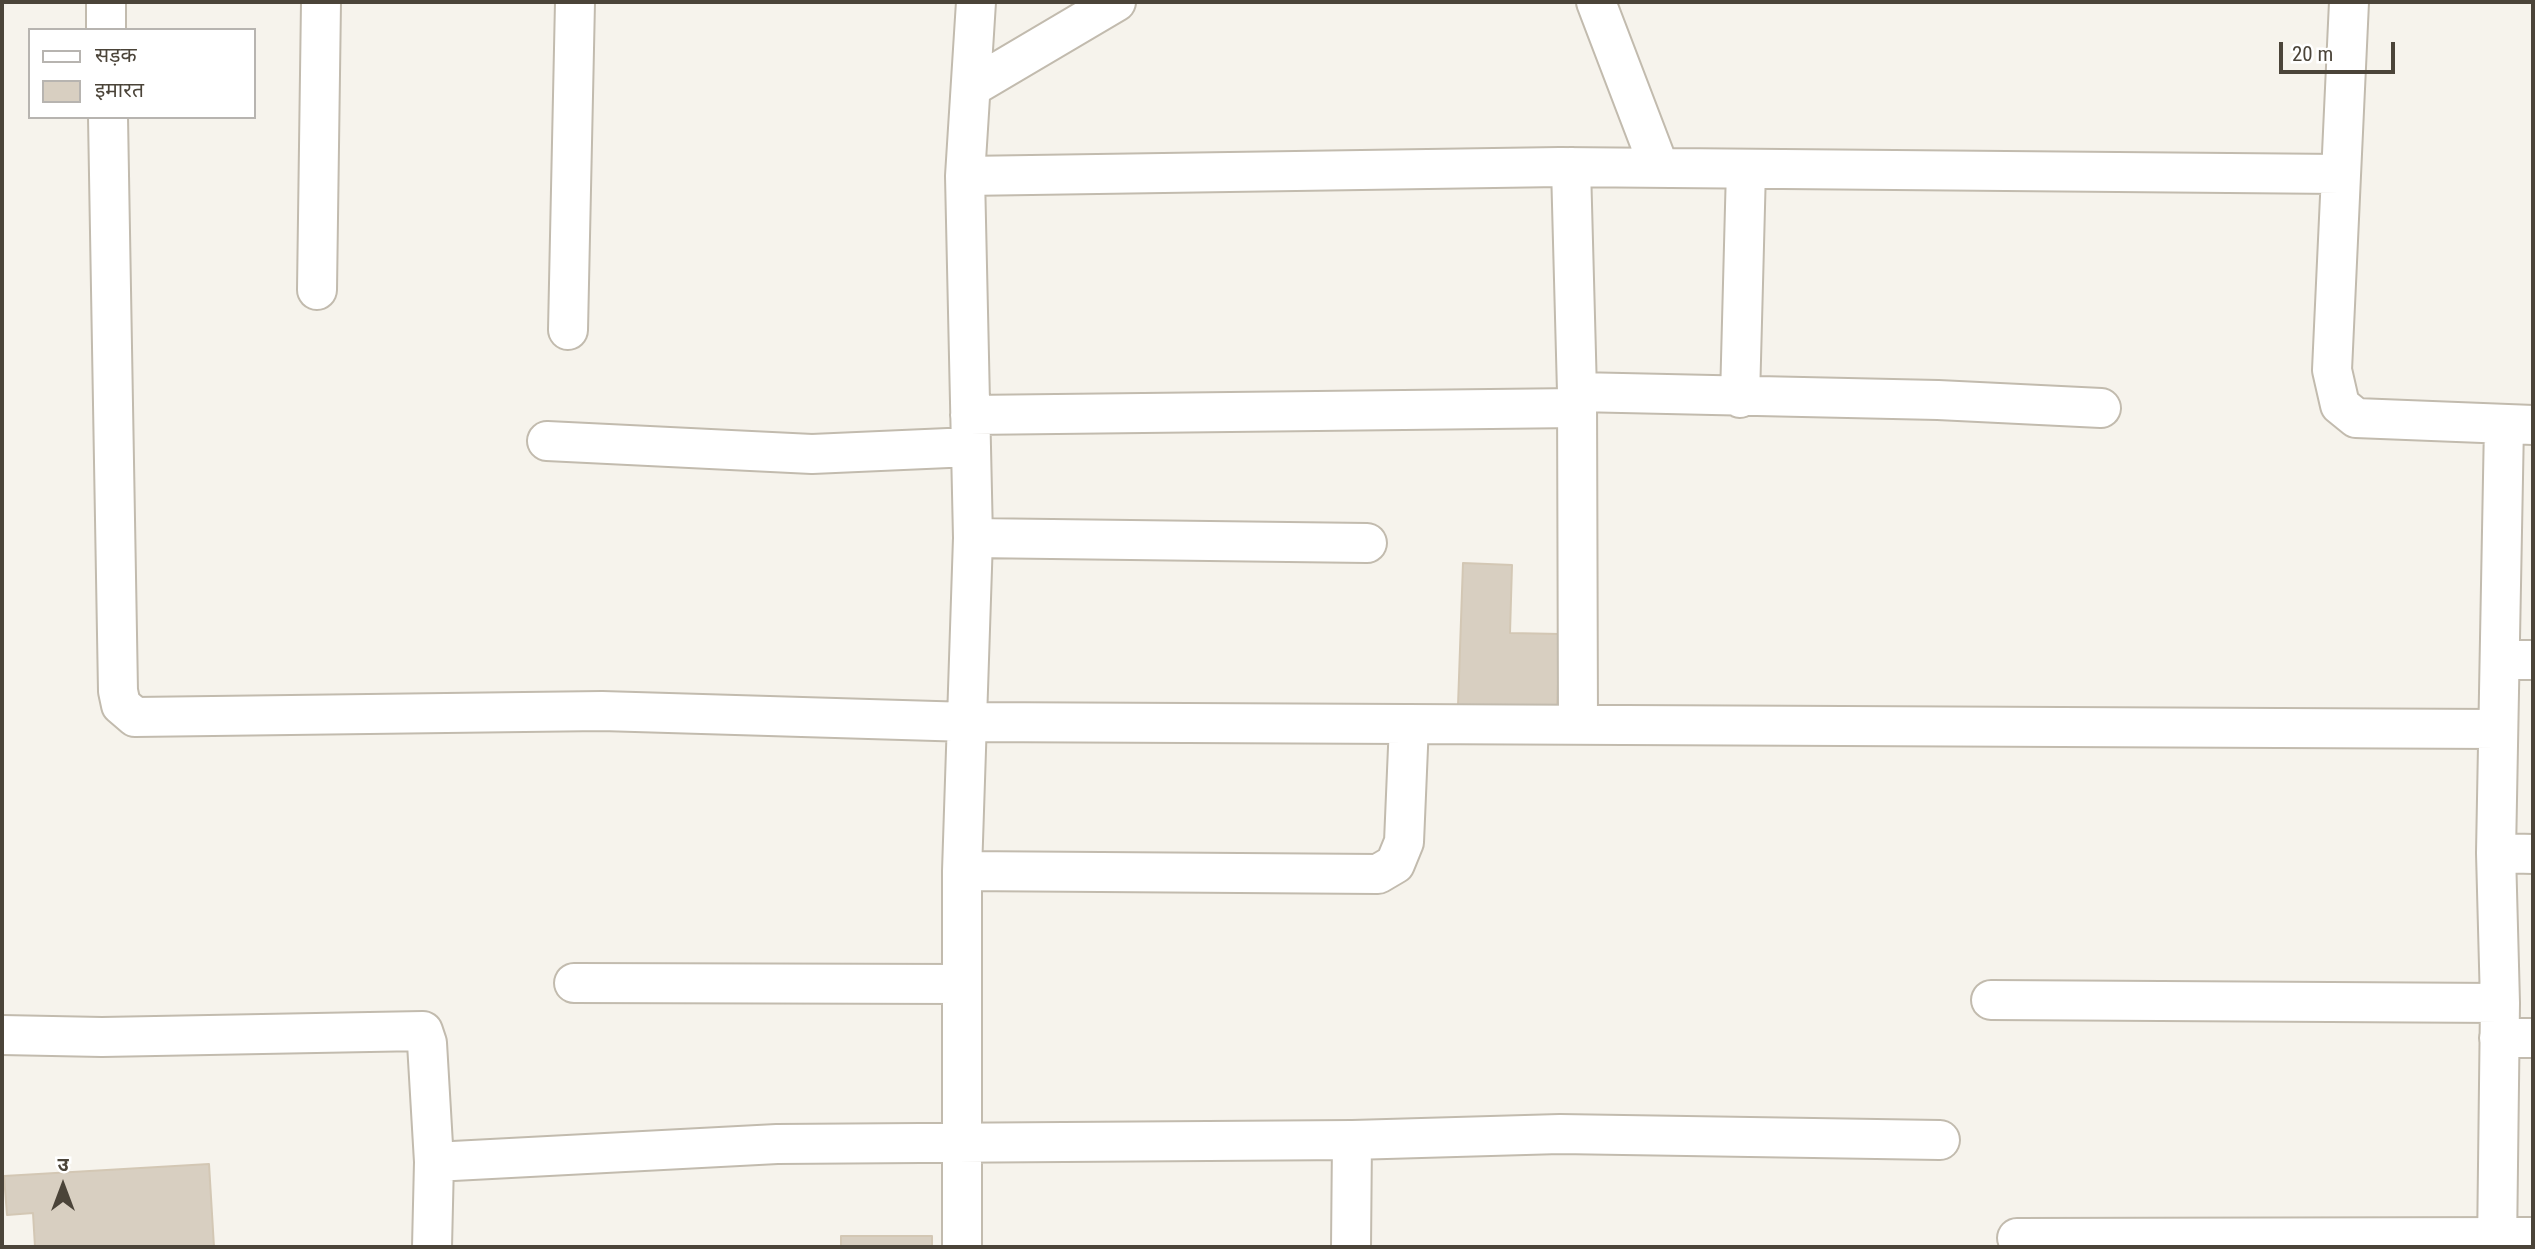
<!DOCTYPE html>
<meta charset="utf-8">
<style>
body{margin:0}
#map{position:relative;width:2535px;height:1249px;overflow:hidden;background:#f6f3ec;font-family:"Roboto Condensed","Noto Sans Devanagari",sans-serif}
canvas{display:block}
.frame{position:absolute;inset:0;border:4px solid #4b4439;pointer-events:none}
.legend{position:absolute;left:28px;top:28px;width:228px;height:91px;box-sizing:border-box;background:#fff;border:2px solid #b7b4b0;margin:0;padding:9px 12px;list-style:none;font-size:21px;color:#4b4439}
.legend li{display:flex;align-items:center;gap:14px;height:35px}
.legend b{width:35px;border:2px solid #b7b4b0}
.north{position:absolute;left:28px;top:1151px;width:70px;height:70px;-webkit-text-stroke:5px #fff;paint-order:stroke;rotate:0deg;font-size:19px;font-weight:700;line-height:28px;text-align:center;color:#4b4439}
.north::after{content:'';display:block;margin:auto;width:24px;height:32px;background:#4b4439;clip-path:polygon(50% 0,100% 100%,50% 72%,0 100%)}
.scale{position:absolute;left:2279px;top:42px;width:116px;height:32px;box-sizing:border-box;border:4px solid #4b4439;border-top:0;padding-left:9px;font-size:21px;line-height:24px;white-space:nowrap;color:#4b4439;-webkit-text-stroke:5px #fff;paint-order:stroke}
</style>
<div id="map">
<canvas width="2535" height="1249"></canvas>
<div class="frame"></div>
<ul class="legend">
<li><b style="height:9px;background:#fff"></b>सड़क</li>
<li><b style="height:19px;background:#d8cfc1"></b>इमारत</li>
</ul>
<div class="north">उ</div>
<div class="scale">20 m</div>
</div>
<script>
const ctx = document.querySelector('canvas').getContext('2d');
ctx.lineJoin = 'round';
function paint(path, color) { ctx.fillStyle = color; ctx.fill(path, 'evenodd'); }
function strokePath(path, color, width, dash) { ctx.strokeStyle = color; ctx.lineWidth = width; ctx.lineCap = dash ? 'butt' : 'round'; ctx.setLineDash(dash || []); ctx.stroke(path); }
const building = new Path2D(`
 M1463,563L1512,565L1510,633L1560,634L1557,708L1458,706Z
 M209,1164L214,1247H35L33,1213L7,1215L4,1176Z
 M841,1236H932V1247H841Z`);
paint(building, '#d8cfc1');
strokePath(building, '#d3c7b4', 2);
const street = new Path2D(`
 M106,2V30
 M1596,2L1659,167
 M2349,2L2332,370L2340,405L2356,418L2533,425
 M972,87L1116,2
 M108,117L118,691L121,705L135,717L602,711L969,722L2498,729
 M1571,167L1577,392L1578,725
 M965,176L1560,167L2340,174
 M317,290L321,2
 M568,330L575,2
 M1577,392L1938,400L2101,408
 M1740,398L1746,169
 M970,415L1577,408
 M547,441L812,454L971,447
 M973,538L1367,543
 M2501,660H2533
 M2496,853L2533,854
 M962,871L1378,874L1395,864L1404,842L1409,724
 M574,983L962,984
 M1991,1000L2500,1003
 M2,1035L102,1037L423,1031L427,1043L434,1162L432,1247
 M2499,1038H2533
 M434,1162L777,1144L1352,1140L1560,1134L1940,1140
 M2017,1238L2533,1237
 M962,1247V871L973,538L965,176L976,2
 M1351,1247L1352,1140
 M2497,1247L2500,1003L2496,853L2504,424`);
strokePath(street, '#c2bbae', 42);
strokePath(street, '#fff', 38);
</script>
